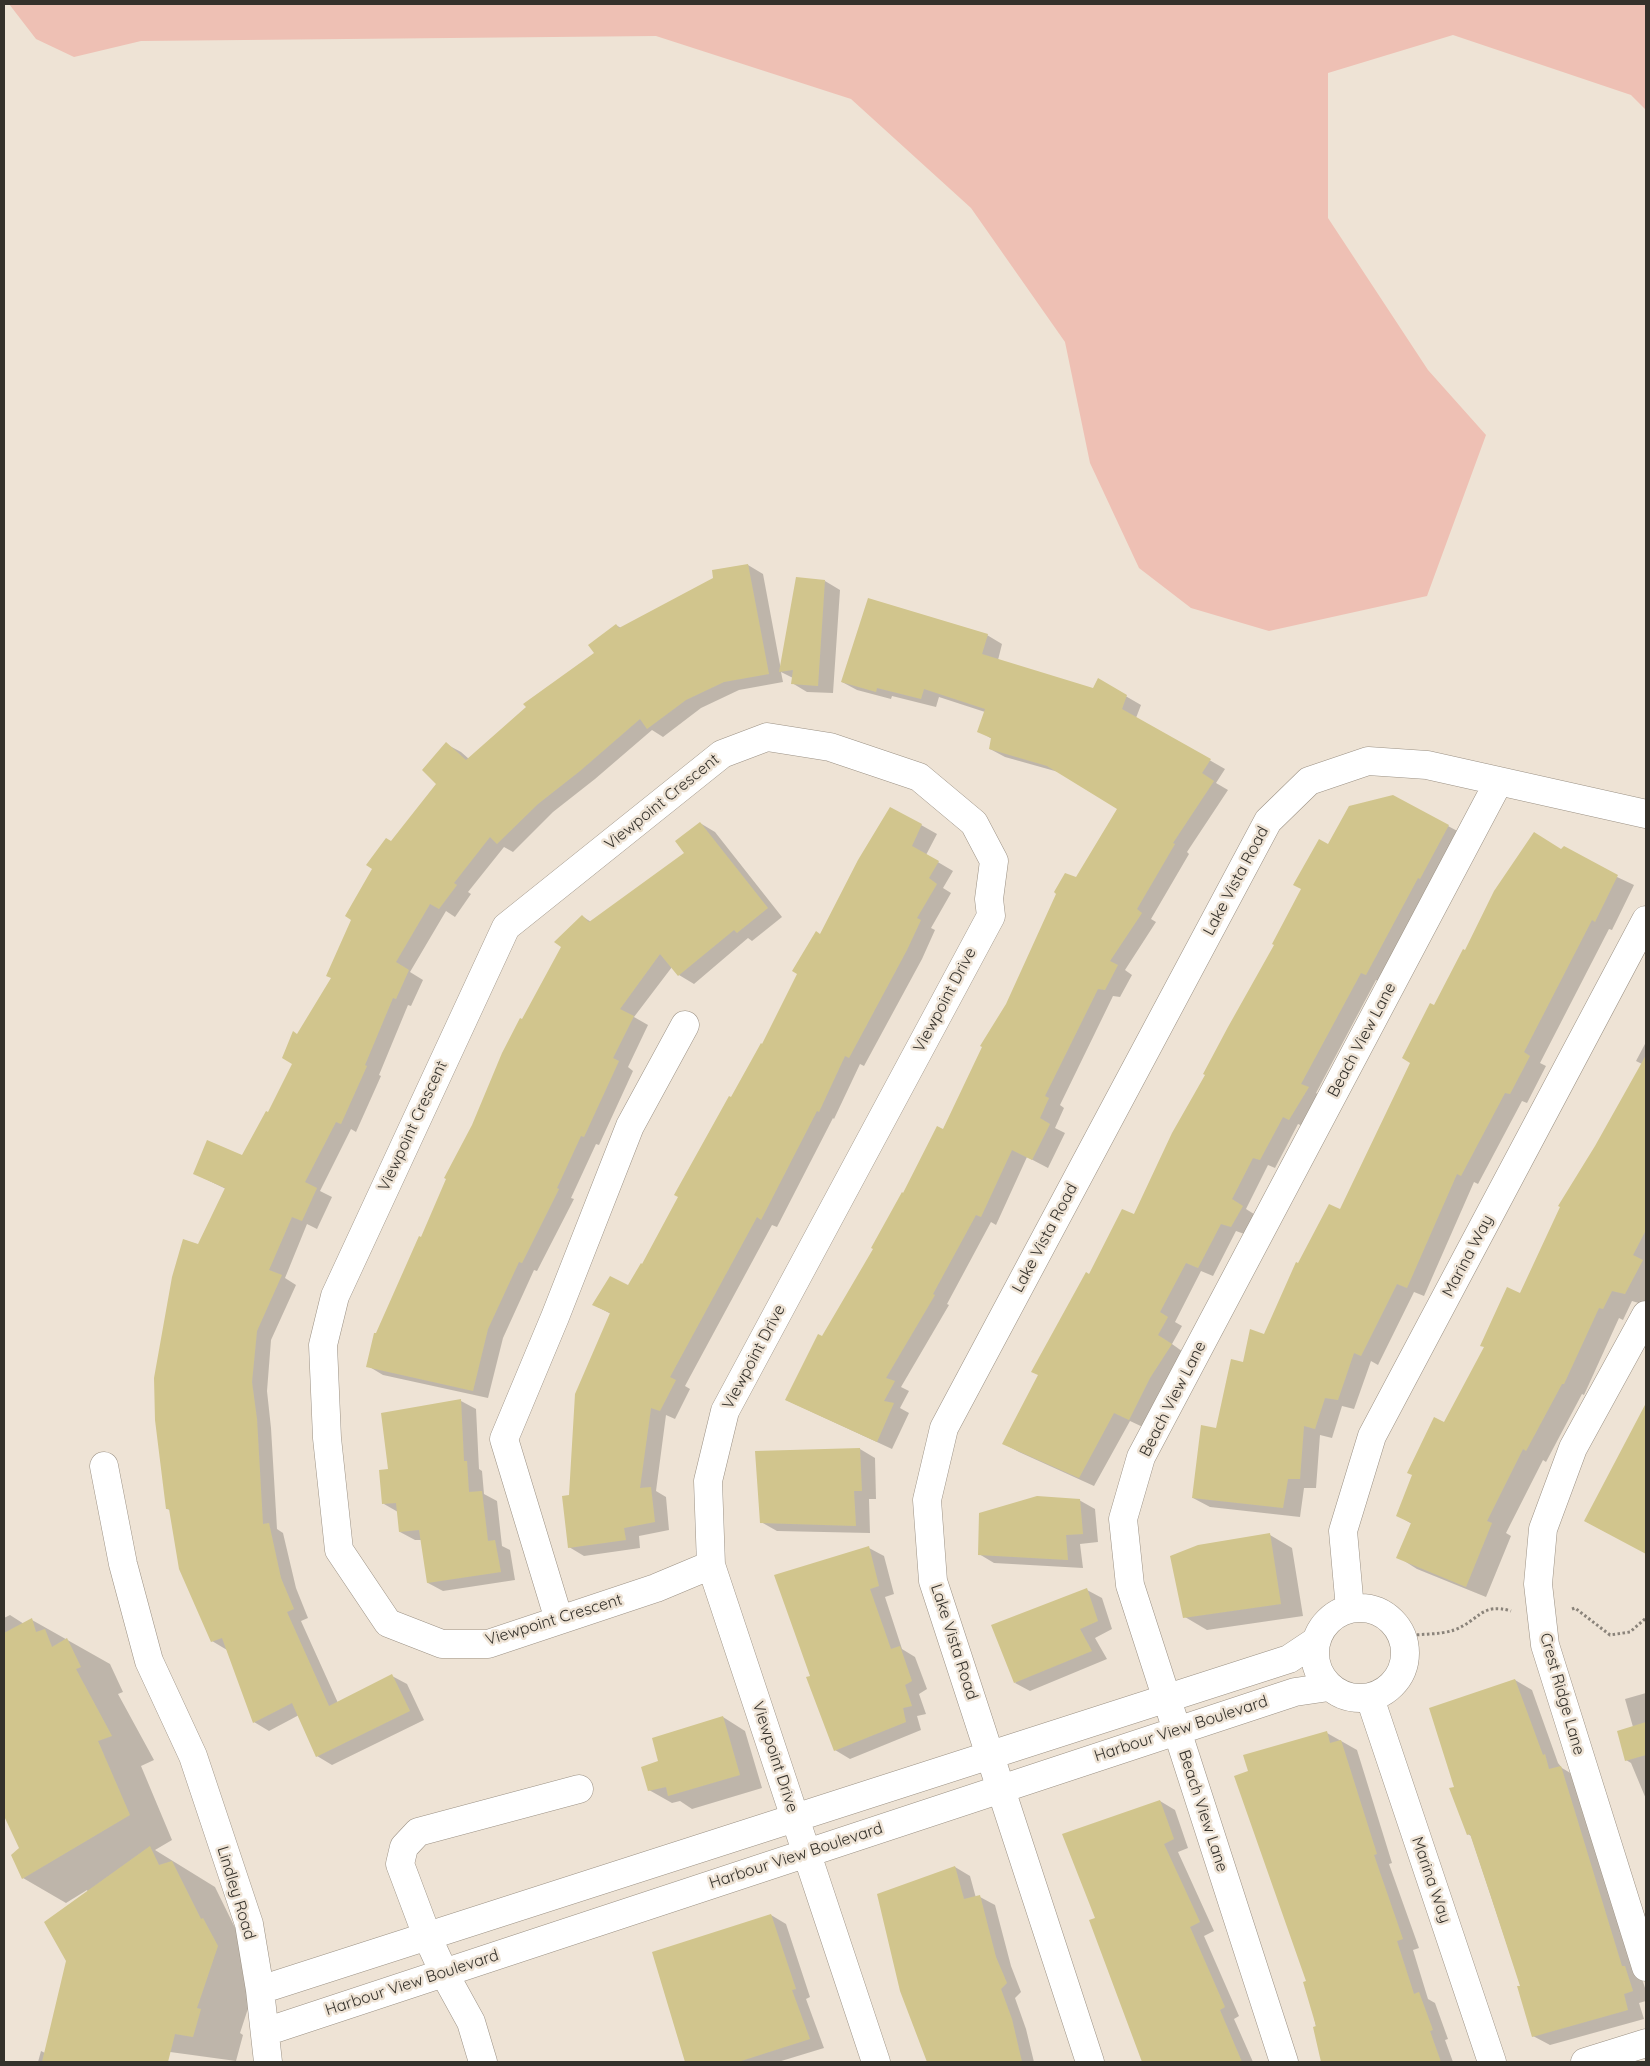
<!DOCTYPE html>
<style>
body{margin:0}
#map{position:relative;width:1650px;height:2066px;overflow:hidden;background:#eee3d5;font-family:Quicksand,sans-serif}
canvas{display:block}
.frame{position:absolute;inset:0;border:5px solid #34312b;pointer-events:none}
</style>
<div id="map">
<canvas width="1650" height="2066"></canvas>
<div class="frame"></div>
</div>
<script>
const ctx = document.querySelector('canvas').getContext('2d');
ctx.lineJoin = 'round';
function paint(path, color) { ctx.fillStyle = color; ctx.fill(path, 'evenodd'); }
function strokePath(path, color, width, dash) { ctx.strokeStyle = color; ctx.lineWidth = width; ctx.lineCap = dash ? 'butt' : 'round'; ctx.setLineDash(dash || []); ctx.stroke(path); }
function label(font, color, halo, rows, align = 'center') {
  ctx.font = font + ' Quicksand,sans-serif'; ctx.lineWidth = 5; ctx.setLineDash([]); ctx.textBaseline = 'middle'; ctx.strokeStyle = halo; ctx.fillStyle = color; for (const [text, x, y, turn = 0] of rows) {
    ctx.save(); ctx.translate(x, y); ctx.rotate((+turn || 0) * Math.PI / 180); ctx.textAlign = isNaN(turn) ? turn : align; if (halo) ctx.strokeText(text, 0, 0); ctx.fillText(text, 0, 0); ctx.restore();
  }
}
paint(new Path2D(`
 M9,4H1646V110L1631,95L1453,35L1328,73V218L1428,370L1486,435L1427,596L1269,631L1191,608L1139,568L1090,463L1065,342L971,208L851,99L656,36L141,41L74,57L36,39Z`), '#eec0b4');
paint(new Path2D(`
 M748,565L763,574L781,670L825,581L840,590L833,693L807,692L792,683L793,678L781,672L783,682L739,690L701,708L663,737L652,730L595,779L553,812L513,852L504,847L468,892L471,894L455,917L446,911L410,972L423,980L411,1006L408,1005L379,1075L381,1076L356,1132L351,1129L320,1191L332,1197L317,1229L307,1224L285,1278L296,1285L271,1340L267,1391L271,1428L277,1529L283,1533L296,1588L308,1618L301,1621L338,1703L392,1676L407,1684L424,1720L332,1765L317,1756L299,1715L269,1731L254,1722L227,1650L212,1641L170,1510L167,1509L198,1246L226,1189L195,1174L242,1156L269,1114L294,1064L298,1035L333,978L392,842L438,784L446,744L461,752L469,759L596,653L616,625L621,628Z
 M987,635L1002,644L998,660L1094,689L1098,680L1141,705L1136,718L1225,769L1216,783L1228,790L1187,852L1189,854L1151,919L1156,922L1125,970L1132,975L1120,997L1113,996L1060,1105L1064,1108L1055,1128L1065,1133L1048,1168L1027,1157L996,1225L991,1222L947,1304L949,1305L901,1387L909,1391L900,1408L909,1413L892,1449L786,1400L875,1249L904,1195L943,1130L1007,1004L1118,808L1062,773L1005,757L990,749L992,739L979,731L985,712L939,697L936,707L892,696L891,699L857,690L842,682Z
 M891,808L937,834L926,855L953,871L943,888L951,893L931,928L935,930L922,959L864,1066L860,1064L834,1119L833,1118L777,1227L772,1225L685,1386L690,1389L675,1419L666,1415L656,1491L666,1497L669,1530L639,1536L640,1548L584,1556L569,1547L570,1496L611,1314L594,1305L628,1287L643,1266Z
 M700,823L715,832L782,917L752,941L748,938L694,984L679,975L672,967L634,1017L648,1025L628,1067L633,1071L599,1145L596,1144L571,1198L574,1199L537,1271L534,1270L503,1338L488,1398L383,1375L368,1366L377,1335L522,1021L582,916L591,922L686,853Z
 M1448,826L1463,834L1381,983L1376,980L1316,1093L1323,1097L1305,1127L1298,1124L1275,1168L1268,1165L1246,1209L1257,1216L1247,1235L1236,1231L1213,1276L1201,1271L1175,1322L1182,1326L1172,1344L1186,1354L1145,1428L1130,1421L1094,1486L1019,1452L1004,1444L1090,1276L1134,1215L1206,1075L1329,846Z
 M1562,851L1634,885L1612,930L1609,929L1540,1063L1546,1066L1527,1103L1522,1101L1478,1184L1474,1182L1424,1296L1414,1292L1378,1365L1371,1361L1354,1409L1342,1406L1332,1438L1320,1435L1316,1488H1304L1300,1517L1210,1507L1193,1498L1217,1429L1244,1363L1265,1336L1298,1265L1340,1211L1412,1062L1435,1006L1466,952Z
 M1646,1042V1303L1645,1305L1632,1301L1623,1320L1619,1318L1584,1395L1582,1394L1546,1462L1543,1460L1506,1533L1511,1536L1486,1597L1417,1569L1398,1557L1412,1524L1397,1515L1444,1423L1520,1294L1596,1147L1642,1064L1636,1061Z
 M461,1401L476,1409L479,1469L482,1471L484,1494L497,1501L502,1546L510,1550L515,1580L443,1591L428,1583L422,1540H415L400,1532L398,1512L384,1504L389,1471Z
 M1643,1412L1646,1414V1553L1585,1521Z
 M860,1449L875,1458L876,1499H869L870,1533L777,1531L761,1522Z
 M1079,1500L1095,1509L1098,1542L1080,1544L1083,1568L994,1563L979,1554Z
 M1270,1535L1292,1548L1303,1616L1207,1630L1185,1617Z
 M869,1548L884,1556L894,1594L885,1597L902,1649L915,1657L927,1689L919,1694L926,1714L917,1716L921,1730L850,1759L835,1750L811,1676Z
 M1087,1590L1102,1598L1112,1629L1095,1638L1107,1659L1030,1691L1015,1683Z
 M10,1615L24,1624L32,1620L110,1664L123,1692L118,1694L154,1760L141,1766L172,1840L155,1850L215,1887L242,1942L260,1972L240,2033L243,2035L236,2061L97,2042L88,1892L87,1890L66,1903L23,1878L21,1849L4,1813V1618Z
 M1515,1680L1532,1690L1558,1763L1562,1768L1577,1777L1646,1991V2001L1639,2003L1644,2019L1550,2045L1533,2036L1521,1987L1471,1836L1468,1834L1456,1787Z
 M1646,1693V1799L1631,1763L1626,1760L1633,1727L1625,1699Z
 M723,1717L745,1731L762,1788L692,1809L680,1801L672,1803L649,1790Z
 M1327,1733L1357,1750L1392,1863L1389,1864L1419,1948L1413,1950L1428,1999L1435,2003L1448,2039L1445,2040L1453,2062H1323L1307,1982L1249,1772Z
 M1160,1801L1175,1810L1188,1848L1178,1852L1214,1931L1204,1936L1239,2016L1234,2019L1253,2062H1143L1091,1921L1097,1919Z
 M955,1867L970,1876L976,1898L980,1897L995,1905L1011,1966L1021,1992L1015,1998L1026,2029L1034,2062H928L902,1990Z
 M771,1915L786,1924L810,1997L806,1999L824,2048L778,2062H686L653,1953Z
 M49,2038L119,2062H38L41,2051L45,2053Z`), '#0003');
paint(new Path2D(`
 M748,564L769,674L724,682L686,700L647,729L640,719L580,771L538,804L497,844L490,837L454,883L457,885L439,909L430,904L396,962L409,970L396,999L393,998L365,1065L367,1066L341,1124L336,1122L305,1182L317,1188L302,1221L292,1217L269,1270L282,1275L257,1331L252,1382L257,1419L263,1524L269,1523L281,1578L294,1609L287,1612L329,1706L392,1674L410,1711L316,1757L292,1703L253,1723L222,1638L211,1642L179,1569L169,1509H166L155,1420L154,1378L172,1277L183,1239L198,1244L225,1188L193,1174L207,1140L242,1155L266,1111L268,1112L292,1064L282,1058L293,1031L297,1034L331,978L326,976L351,920L345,916L372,869L366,865L386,838L391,841L436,784L422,770L446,742L466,760L526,707L523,704L594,653L588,645L616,624L619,628L713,578L712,570Z
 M796,577L825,580L818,686L791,684L793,670L779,672Z
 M868,598L988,634L982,654L1093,688L1098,678L1127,695L1122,709L1211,759L1202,773L1214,781L1173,843L1175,844L1137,909L1142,913L1110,961L1118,965L1105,990L1098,989L1045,1096L1049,1098L1040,1118L1050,1124L1032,1160L1012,1150L981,1217L976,1215L933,1294L935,1295L886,1378L895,1381L884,1401L894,1403L877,1442L785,1400L818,1334L822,1336L873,1249L871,1248L902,1192L903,1193L937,1126L943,1129L982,1047L980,1046L1006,1004L1056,894L1054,892L1065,873L1076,877L1117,809L1047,766L989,749L991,738L977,732L985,709L924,689L921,699L877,688L876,692L841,682Z
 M1393,795L1449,825L1420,879L1418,878L1366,975L1361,973L1301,1084L1309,1087L1289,1120L1283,1117L1260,1160L1253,1158L1232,1199L1243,1206L1231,1227L1221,1224L1198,1268L1186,1263L1160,1312L1168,1317L1158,1335L1172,1344L1150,1378L1129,1420L1114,1413L1079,1478L1002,1444L1038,1375L1031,1372L1086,1272L1089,1274L1122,1209L1134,1214L1172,1133L1205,1075L1203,1074L1228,1027L1274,945L1272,944L1301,889L1293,885L1319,839L1328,844L1349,806Z
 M890,807L922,824L912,846L939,861L929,878L937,884L917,918L921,920L907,950L849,1058L845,1056L819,1112L817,1111L761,1220L757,1217L670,1377L676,1380L660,1411L651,1408L640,1488L651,1487L655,1522L624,1528L626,1540L568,1548L562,1496L569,1495L575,1394L610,1313L592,1305L610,1276L628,1285L641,1263L642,1264L678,1197L674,1195L729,1096L731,1097L761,1043L762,1044L797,974L792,971L816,931L820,934L858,860Z
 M700,822L768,908L737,933L734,930L678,976L660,954L620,1009L634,1016L613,1058L619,1061L584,1137L581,1136L557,1188L559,1189L522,1263L519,1262L488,1329L473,1391L366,1367L374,1333H376L419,1236L421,1237L446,1179L444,1178L472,1125L502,1053L520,1018L522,1019L561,947L554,942L582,915L589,922L684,853L675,841Z
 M1534,832L1561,849L1564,846L1618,875L1595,922L1592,920L1524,1052L1530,1056L1510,1094L1505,1093L1461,1176L1457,1174L1407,1288L1397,1284L1361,1356L1354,1353L1338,1400L1325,1398L1315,1429L1304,1426L1300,1479H1288L1283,1508L1192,1498L1201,1425L1216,1428L1231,1359L1243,1362L1250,1329L1264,1334L1296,1262L1298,1263L1329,1204L1340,1209L1410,1063L1402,1058L1430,1003L1434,1005L1463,949L1465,950L1494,891Z
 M1646,1055V1230L1633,1255L1643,1260L1625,1294L1612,1291L1603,1309L1599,1308L1564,1384H1562L1526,1451L1523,1449L1487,1521L1492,1523L1466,1587L1396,1558L1411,1523L1396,1516L1412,1475L1407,1473L1434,1417L1444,1422L1484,1347L1480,1346L1507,1287L1520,1293L1560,1207L1558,1206L1595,1146Z
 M461,1399L464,1461H467L469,1492L482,1491L488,1541L495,1540L501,1572L427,1583L419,1530L399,1532L396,1503L382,1504L379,1470L388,1469L381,1413Z
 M1646,1403V1554L1584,1521Z
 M860,1448L862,1491H854L856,1526L760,1523L755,1451Z
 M1037,1496L1080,1499L1083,1534L1066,1535L1068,1560L978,1555L979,1513Z
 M1270,1533L1281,1604L1183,1618L1170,1556L1198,1545Z
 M869,1546L879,1586L870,1589L891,1649L900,1646L912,1681L905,1685L912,1706L903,1708L906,1722L834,1751L806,1677L810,1676L774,1575Z
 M1087,1588L1098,1621L1080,1629L1092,1651L1014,1683L991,1625Z
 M32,1618L36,1632L45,1629L52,1647L67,1638L81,1667L76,1669L112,1736L98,1741L130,1815L22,1879L11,1855L19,1848L4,1816V1633Z
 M1515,1679L1543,1755L1545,1754L1549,1769L1561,1766L1622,1966H1625L1633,1991L1624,1994L1628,2010L1532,2037L1517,1986H1520L1491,1897L1470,1834L1467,1835L1449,1788L1454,1787L1429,1708Z
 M723,1716L740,1775L668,1796L666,1787L648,1791L641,1767L658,1761L652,1738Z
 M1646,1722V1755L1625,1761L1617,1731Z
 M1327,1731L1330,1743L1341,1740L1377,1854L1374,1855L1403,1939L1397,1941L1414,1994L1419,1992L1433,2030L1430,2031L1441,2062H1321L1313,2027L1316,2026L1303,1982L1306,1981L1234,1776L1248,1771L1243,1755Z
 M1160,1800L1174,1839L1164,1844L1200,1922L1190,1927L1225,2007L1220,2010L1242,2062H1142L1089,1920L1095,1918L1062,1834Z
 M150,1846L159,1865L172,1861L201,1919L203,1918L218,1946L197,2008L201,2009L193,2037L175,2034L168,2062H42L66,1961L44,1922Z
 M955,1866L964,1899L980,1895L996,1957L1007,1983L1001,1989L1012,2019L1022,2062H927L900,1991L877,1894Z
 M771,1914L796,1989L792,1990L810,2039L738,2062H685L652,1952Z`), '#d1c58d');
const street = new Path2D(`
 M1646,1315L1573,1448L1543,1529L1538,1584L1545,1645L1646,1967
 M104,1466L123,1564L149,1661L193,1756L249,1924L260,1990L268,2062
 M711,1565L656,1588L488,1644H442L388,1623L339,1550L327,1438L323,1345L335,1296L506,927L722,754L767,737L830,747L919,777L974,823L994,861L989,899L991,916L725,1411L708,1481L711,1565L876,2062
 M1315 1653a45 45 0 1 1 90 0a45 45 0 1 1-90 0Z
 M1350,1609L1343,1531L1372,1436L1646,920
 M559,1620L504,1439L555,1317L630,1126L685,1025
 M1370,1698L1492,2062
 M260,1990L1289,1659L1316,1641
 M265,2032L1295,1692L1329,1687
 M483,2062L471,2022L444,1973L427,1936L400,1864L404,1847L418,1832L579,1789
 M1090,2062L933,1581L927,1500L944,1428L1268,821L1309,781L1368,761L1427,765L1646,814
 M1284,2062L1130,1585L1123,1519L1141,1457L1499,781
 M1585,2062L1646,2043`);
strokePath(street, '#9b9184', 29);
strokePath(new Path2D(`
 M1572,1609L1575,1608L1610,1635L1630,1632L1646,1618
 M1402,1636C1417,1634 1440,1635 1454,1630C1479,1621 1481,1602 1511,1611`), '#8a837a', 3, [2.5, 2.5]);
strokePath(street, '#fff', 28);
label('16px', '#34312b', '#eee3d5', [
 ["Viewpoint Crescent",662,802,-39],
 ["Lake Vista Road",1236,881,-62],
 ["Viewpoint Drive",945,1000,-62],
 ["Beach View Lane",1362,1040,-62],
 ["Viewpoint Crescent",413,1126,-65],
 ["Lake Vista Road",1045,1238,-62],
 ["Marina Way",1468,1256,-62],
 ["Viewpoint Drive",754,1357,-62],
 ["Beach View Lane",1173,1399,-63],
 ["Viewpoint Crescent",554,1620,-17],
 ["Lake Vista Road",954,1642,72],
 ["Crest Ridge Lane",1562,1694,74],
 ["Harbour View Boulevard",1181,1729,-18],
 ["Viewpoint Drive",775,1757,72],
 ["Beach View Lane",1203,1811,72],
 ["Harbour View Boulevard",796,1856,-18],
 ["Marina Way",1431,1880,71],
 ["Lindley Road",236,1893,73],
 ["Harbour View Boulevard",412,1983,-18]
]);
</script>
